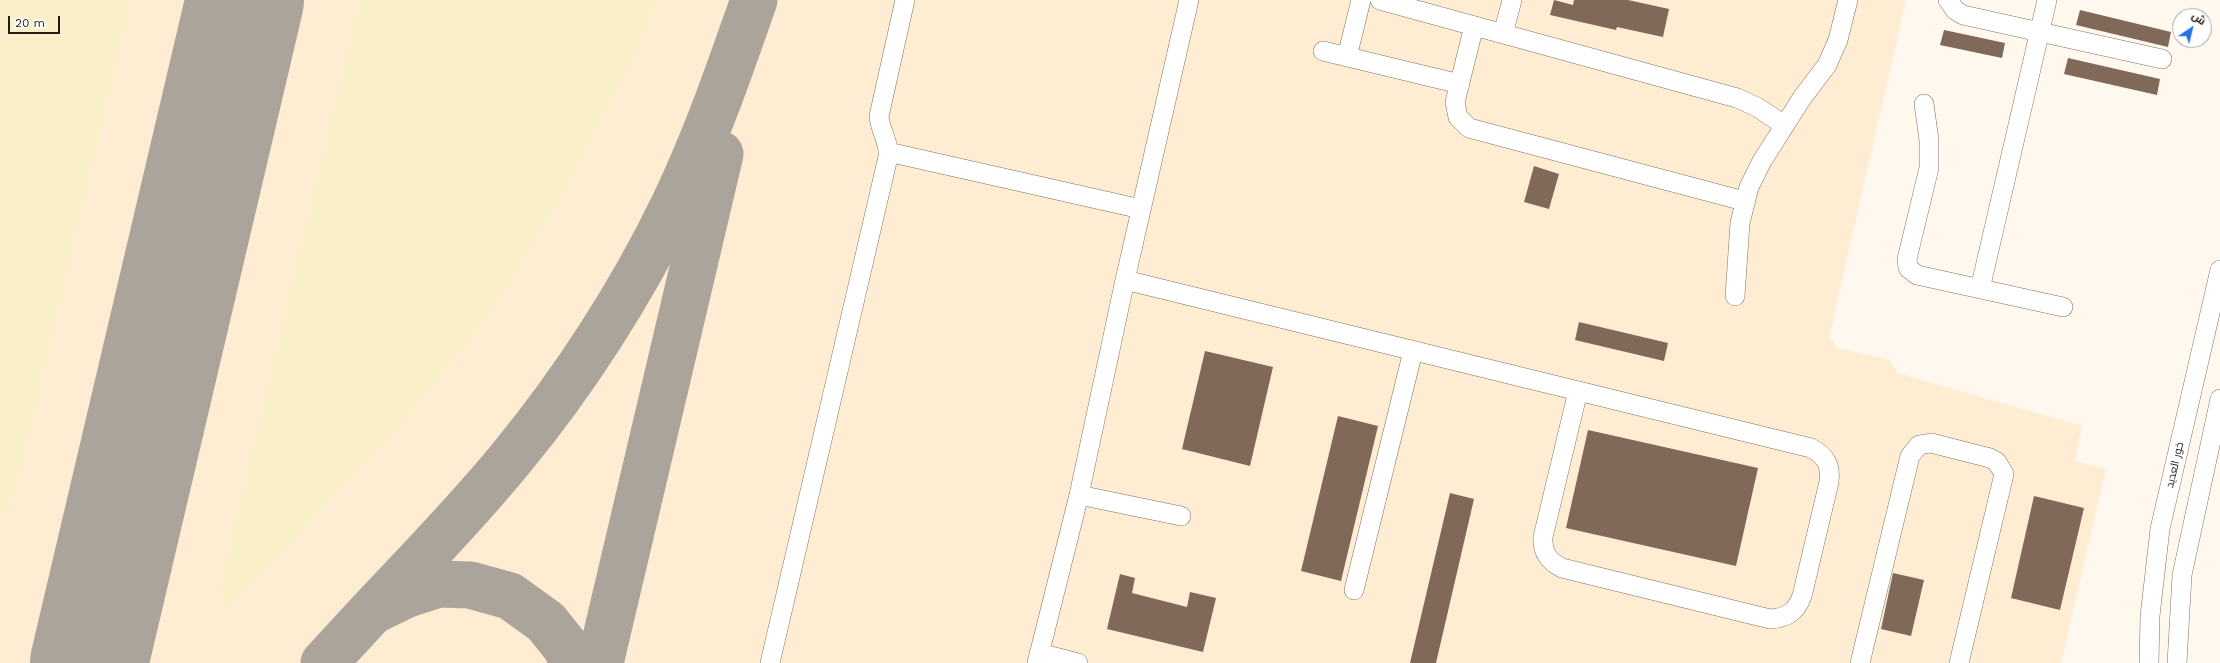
<!DOCTYPE html>
<meta charset="utf-8">
<style>
body{margin:0}
#map{position:relative;width:2220px;height:663px;overflow:hidden;background:#fff8ee;font-family:"Work Sans",Cairo,sans-serif}
canvas{display:block}
.north{position:absolute;left:2172px;top:8px;width:40px;height:40px;box-sizing:border-box;background:#fff;border:1px solid #a7a5a1;border-radius:50%;rotate:35deg;font-size:11px;font-weight:700;line-height:16px;text-align:center;color:#231d13}
.north::after{content:'';display:block;margin:auto;width:14px;height:18px;background:#2273de;clip-path:polygon(50% 0,100% 100%,50% 72%,0 100%)}
.scale{position:absolute;left:8px;top:16px;width:52px;height:18px;box-sizing:border-box;border:2px solid #231d13;border-top:0;padding-left:5px;font-size:12px;line-height:14px;white-space:nowrap;color:#231d13;-webkit-text-stroke:3px #fff;paint-order:stroke}
</style>
<div id="map">
<canvas width="2220" height="663"></canvas>
<div class="north">ش</div>
<div class="scale">20 m</div>
</div>
<script>
const ctx = document.querySelector('canvas').getContext('2d');
ctx.lineJoin = 'round';
function paint(path, color) { ctx.fillStyle = color; ctx.fill(path, 'evenodd'); }
function strokePath(path, color, width, dash) { ctx.strokeStyle = color; ctx.lineWidth = width; ctx.lineCap = dash ? 'butt' : 'round'; ctx.setLineDash(dash || []); ctx.stroke(path); }
function label(font, color, halo, rows, align = 'center') {
  ctx.font = font + ' "Work Sans",Cairo,sans-serif'; ctx.lineWidth = 4; ctx.setLineDash([]); ctx.textBaseline = 'middle'; ctx.strokeStyle = halo; ctx.fillStyle = color; for (const [text, x, y, turn = 0] of rows) {
    ctx.save(); ctx.translate(x, y); ctx.rotate((+turn || 0) * Math.PI / 180); ctx.textAlign = isNaN(turn) ? turn : align; if (halo) ctx.strokeText(text, 0, 0); ctx.fillText(text, 0, 0); ctx.restore();
  }
}
paint(new Path2D(`
 M0,0H1906L1829,337L1837,348L1890,360L1897,373L2082,426L2075,461L2106,469L2061,663H0Z`), '#ffedd3');
paint(new Path2D(`
 M0,0H131L19,480L7,513L1,524Z
 M359,0H656L638,51L558,203L488,317L406,418L235,602L228,608L221,606L219,589Z`), '#f9f0ca');
strokePath(new Path2D(`
 M372,611C419,561 468,511 512,457C574,382 632,292 674,205C706,138 730,69 754,0
 M324,663L372,611L405,595L439,584L470,585L510,596L546,622L566,647L573,663
 M600,663L720,154`), '#aaa49a', 47);
strokePath(new Path2D(`
 M89,663L245,0`), '#aaa49a', 118);
paint(new Path2D(`
 M1554,0L1573,5L1574,0H1628L1669,9L1663,37L1617,27L1616,30L1550,15Z
 M2080,10L2171,32L2168,47L2076,25Z
 M1944,30L2005,43L2002,58L1940,45Z
 M2068,58L2160,79L2157,95L2064,74Z
 M1534,166L1559,174L1549,209L1524,202Z
 M1579,322L1668,343L1664,361L1575,340Z
 M1205,351L1273,367L1250,466L1182,449Z
 M1338,416L1378,426L1341,581L1301,571Z
 M1588,430L1758,468L1736,566L1566,528Z
 M1450,493L1474,499L1436,663H1410Z
 M2034,496L2084,508L2060,610L2011,598Z
 M1893,573L1924,580L1911,636L1881,629Z
 M1120,574L1135,578L1132,593L1187,607L1190,592L1216,598L1203,652L1107,629Z`), '#806958');
const minor = new Path2D(`
 M1380,0L1737,98L1757,107L1784,125
 M1948,0L1955,10L1963,15L2162,59
 M1474,26L1455,102L1458,117L1469,128L1744,201
 M1503,34L1512,0
 M1323,51L1460,84
 M1347,57L1361,0
 M1924,104L1929,140V168L1907,259L1908,268L1917,275L2063,307
 M888,152L1141,209
 M1125,280L1811,448C1826,456 1831,465 1829,482L1802,596C1796,612 1787,618 1770,619L1562,568C1548,561 1542,552 1543,537L1578,391
 M1980,289L2047,0
 M1735,296L1740,223L1749,187L1762,161L1802,98L1827,65L1838,40L1848,0
 M1079,495L1181,516
 M1354,590L1413,351
 M1039,653L1078,663
 M770,663L888,157C890,143 880,131 879,116L905,0
 M1037,663L1079,495L1125,280L1189,0
 M1860,663L1910,456L1919,445L1931,443L1990,458L1997,462L2004,474L1959,663
 M2149,663L2150,616L2160,529L2220,270
 M2177,663L2182,575L2220,399`);
strokePath(minor, '#81725a', 20);
strokePath(minor, '#fff', 19);
label('11px', '#231d13', '#fff', [
 ["خور العديد",2175,465,-77]
]);
</script>
